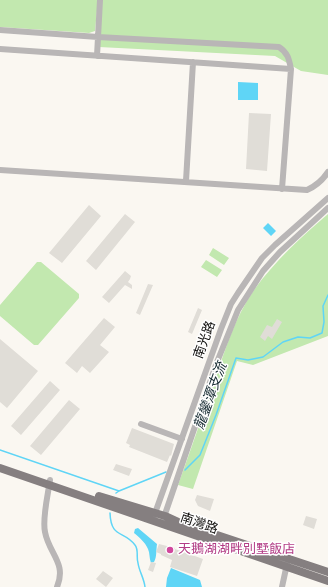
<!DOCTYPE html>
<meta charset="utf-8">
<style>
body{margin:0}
canvas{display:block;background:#faf7f1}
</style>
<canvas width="328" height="587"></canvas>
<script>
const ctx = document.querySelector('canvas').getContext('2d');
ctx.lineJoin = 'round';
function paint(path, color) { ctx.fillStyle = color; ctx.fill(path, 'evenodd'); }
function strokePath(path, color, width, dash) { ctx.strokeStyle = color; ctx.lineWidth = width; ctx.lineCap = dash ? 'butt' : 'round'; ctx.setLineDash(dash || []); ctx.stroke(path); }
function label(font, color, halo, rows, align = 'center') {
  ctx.font = font + ' "DM Sans","Noto Sans TC",sans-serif'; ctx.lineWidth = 3; ctx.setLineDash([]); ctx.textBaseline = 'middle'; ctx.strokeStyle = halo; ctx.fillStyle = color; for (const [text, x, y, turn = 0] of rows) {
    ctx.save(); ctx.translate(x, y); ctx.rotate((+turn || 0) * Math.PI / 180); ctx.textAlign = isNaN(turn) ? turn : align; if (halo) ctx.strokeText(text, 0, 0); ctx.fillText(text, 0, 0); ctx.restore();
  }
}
paint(new Path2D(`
 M0,0H98L95,31L89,33L0,27Z
 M102,0H328V75L301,71L275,56L99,47Z
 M328,214V336L253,365L237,361L193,489L178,485C191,449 203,414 215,379C226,348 235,317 254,290C275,261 301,237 328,214Z
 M213,248L229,258L224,265L209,255Z
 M206,260L222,270L217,277L201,267Z
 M37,262H41L79,294V298L38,345H34L0,316V305Z`), '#c2e8af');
paint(new Path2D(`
 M238,82L258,83V100H238Z
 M268,223L276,231L271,236L263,228Z
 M138,528L157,544C156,550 157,557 154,562L151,563C149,558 150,553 148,549C145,542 139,537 134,533L135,529Z
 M171,568L200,580L202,587H166L167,578Z`), '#5fd5f6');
strokePath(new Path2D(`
 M0,450L119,491
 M185,470L200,455L216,415L236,358L248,360L263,357L283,342L298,337L310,338L322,333L324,322L323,306L328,295
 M116,493L119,491L166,472
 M110,513C111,539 124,530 135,545C139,550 136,557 138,563C139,571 144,578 145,587`), '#5fd5f6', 1.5);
paint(new Path2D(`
 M249,113L271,114L267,171L246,169Z
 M89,205L101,216L62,263L49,253Z
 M125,214L135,222L96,270L86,261Z
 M125,271L131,276L130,279L128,282L132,285V289L125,285L109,303L102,297Z
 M148,284L153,285L140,315L136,313Z
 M198,308L202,310L192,334L188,332Z
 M104,318L115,327L100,345L109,352L90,373L82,366L77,373L65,363Z
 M277,319L282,322L272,339L268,336L265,341L260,337L267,325L272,327Z
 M0,339L38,371L7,408L0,402Z
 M50,381L60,390L21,435L11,426Z
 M69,400L80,409L41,455L30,446Z
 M132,428L174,444L171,456L170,455L167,462L129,447L130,445L126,443Z
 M116,464L132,469L129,476L113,470Z
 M197,495L214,499L210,511L198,506L195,500Z
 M306,516L317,519L314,529L303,525Z
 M159,544L175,548V549L186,553V552L192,554V555L203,559L197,576L170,567L172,560L161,555V554L156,552Z
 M151,562L156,563L153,572L148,570Z
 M103,571L113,578L106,587L96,579Z`), '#e0ddd7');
strokePath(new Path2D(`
 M0,30L98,37L279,47C288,53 289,59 291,69L282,189
 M0,49L291,69
 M97,56L100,0
 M0,170L307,190C316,186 322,181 328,172
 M186,181L193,62
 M141,424L182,439
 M50,480C48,495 42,518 45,532C49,554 67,563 57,587
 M154,516L221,329L231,304L238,293L262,258L275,245L328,198
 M163,520L217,362L238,310L263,271L280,252L328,208
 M282,587L287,564`), '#b9b6b6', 6);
strokePath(new Path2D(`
 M0,468L328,581
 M99,496L165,516L178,522L328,572`), '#857f80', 8);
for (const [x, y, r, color] of [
 [170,550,4,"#d1479c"]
]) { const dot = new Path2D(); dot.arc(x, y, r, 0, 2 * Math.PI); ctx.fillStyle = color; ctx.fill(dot); strokePath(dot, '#fff', 1.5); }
label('13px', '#0e0d0b', '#fff', [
 ["南光路",205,340,-70],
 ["南灣路",199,524,19]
]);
label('13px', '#b23c85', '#fff', [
 ["天鵝湖湖畔別墅飯店",178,550]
], 'left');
label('italic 14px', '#182d33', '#fff', [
 ["龍鑾潭支流",211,396,-70]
]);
</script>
